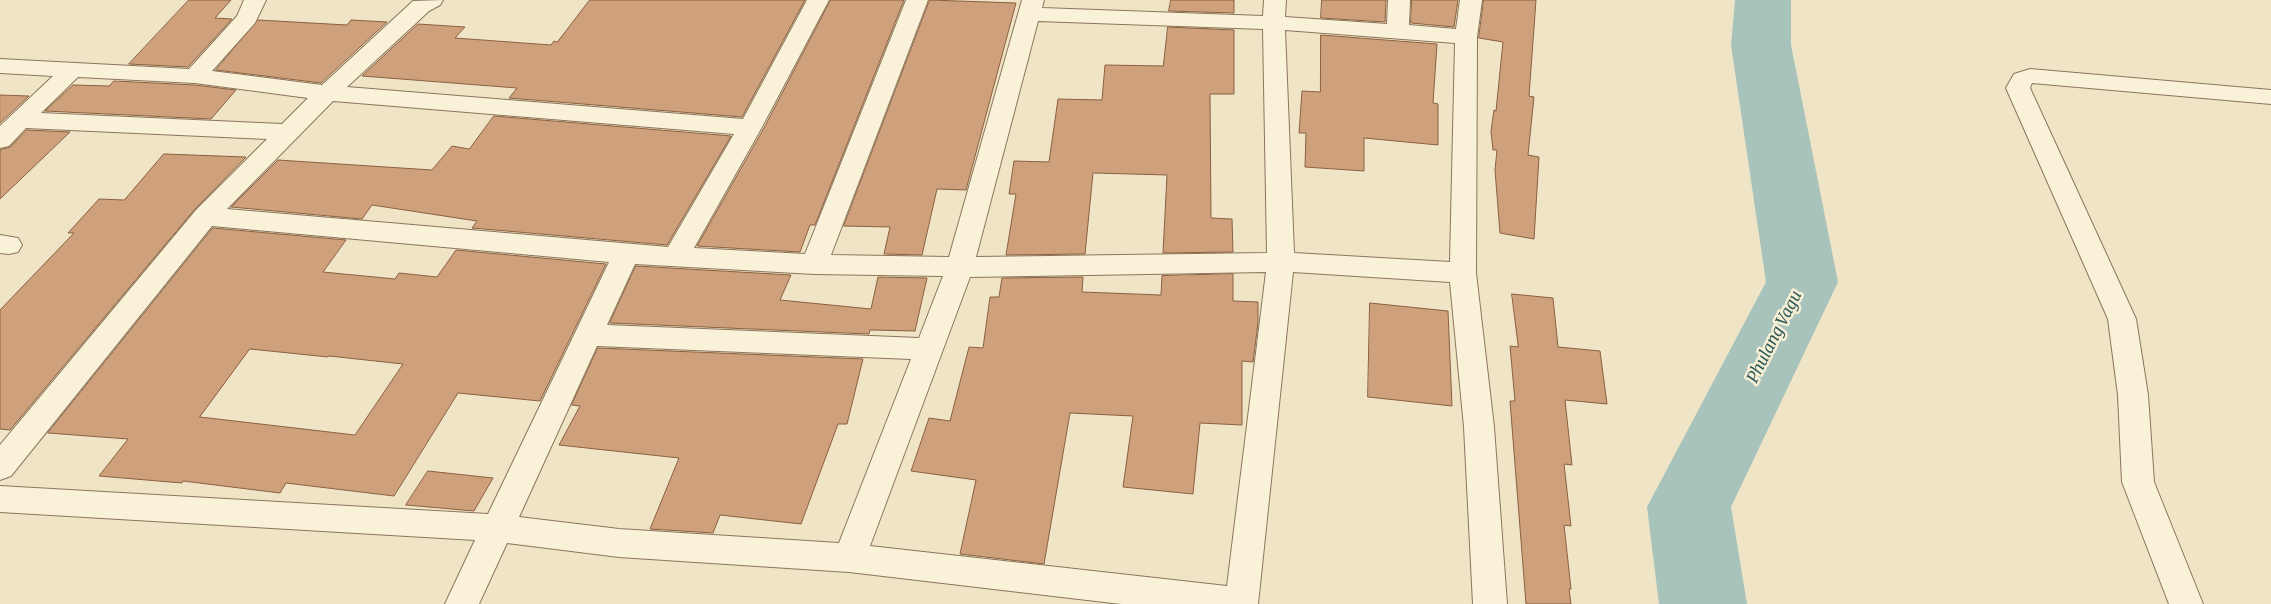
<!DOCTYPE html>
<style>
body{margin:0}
canvas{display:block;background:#efe4c6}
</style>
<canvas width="2271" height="604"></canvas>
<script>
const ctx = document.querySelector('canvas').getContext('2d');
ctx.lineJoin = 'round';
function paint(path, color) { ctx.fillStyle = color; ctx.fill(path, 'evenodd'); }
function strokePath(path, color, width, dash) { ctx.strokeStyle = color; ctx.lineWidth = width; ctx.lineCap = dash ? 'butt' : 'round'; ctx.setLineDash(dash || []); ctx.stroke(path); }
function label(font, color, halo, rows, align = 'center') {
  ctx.font = font + ' Merriweather,serif'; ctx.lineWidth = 5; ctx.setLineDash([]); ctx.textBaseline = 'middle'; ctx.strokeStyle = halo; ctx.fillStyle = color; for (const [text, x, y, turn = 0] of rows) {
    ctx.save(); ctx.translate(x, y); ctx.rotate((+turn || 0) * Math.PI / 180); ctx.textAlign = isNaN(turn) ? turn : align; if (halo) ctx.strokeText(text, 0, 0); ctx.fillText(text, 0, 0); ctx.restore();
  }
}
paint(new Path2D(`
 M1735,0H1791V45L1838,282L1731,507L1747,604H1659L1647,507L1766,282L1731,45Z`), '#a7c3bb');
const building = new Path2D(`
 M189,0H231L215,18L232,19L188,67L129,64Z
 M590,0H805L742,117L509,98L517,88L362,76L418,24L465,27L455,38L551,45L554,41L557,42Z
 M831,0H904L815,225H810L800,252L697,246L764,128Z
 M930,0L1016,3L966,190L937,189L922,255L884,254L890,227L844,226Z
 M1171,0H1234V13L1169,11Z
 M1322,0H1386L1385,22L1321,18Z
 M1412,0H1458L1454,27L1411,23Z
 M1484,0H1536L1529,96L1534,97L1528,155L1539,157L1534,239L1500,233L1495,170L1497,150H1493L1491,131L1494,110L1496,111L1503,42L1479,38Z
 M258,20L347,25L351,20L387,22L321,83L216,70Z
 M1168,27L1234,30V94H1210L1211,218L1232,219L1233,252L1163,253L1167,175L1093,173L1085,254L1006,255L1016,194H1009L1014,161L1049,162L1058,99L1102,100L1105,65L1163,66Z
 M1321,35L1437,44L1433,103L1438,104V145L1364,138V171L1305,167L1306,133H1299L1302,91L1320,92Z
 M114,81L195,85L236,90L211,119L45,111L73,85L109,86Z
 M0,95L29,96L0,123Z
 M494,116L731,136L667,245L472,228L477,221L372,205L362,219L231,207L278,160L432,170L452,146L469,149Z
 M27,130L70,132L0,199V150L10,147Z
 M164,154L246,157L195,209L10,430L0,429V310L74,233H68L99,199L124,200Z
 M213,228L346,240L323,272L395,279L399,273L437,277L456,250L606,264L540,401L458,393L394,496L286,483L280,493L183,481L182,483L99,476L128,439L48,433ZM250,349L328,357L329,356L403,364L355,435L200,417Z
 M636,266L791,275L780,300L871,309L878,277L927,278L915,331L870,330L869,334L610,323Z
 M1233,274V301L1258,302V323L1253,362L1242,361V425L1200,423L1193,494L1123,487L1133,416L1070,413L1044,564L960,554L976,480L911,471L929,418L950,421L969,347L983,348L990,297H999L1002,278L1083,277L1082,292L1161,295L1162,276Z
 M1512,294L1553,298L1558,347L1600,351L1607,404L1565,400L1572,465L1564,464L1571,526L1564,525L1571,589H1569L1571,604H1526L1510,401H1515L1510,346L1518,347Z
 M1370,303L1448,311L1452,406L1368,397Z
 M598,348L863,359L847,424H838L801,524L720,515L713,533L650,529L679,458L559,445L580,406L572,405Z
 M428,471L493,478L474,511L406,505Z`);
paint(building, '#cea07b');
strokePath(building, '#8b6040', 1);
const street = new Path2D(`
 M244,0H266L255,23L212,71L322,85L413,1L443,0L440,5L429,11L347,87L743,119L807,0H829L762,127L694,248L805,254L906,0H928L831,255L949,257L1022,0H1044L1042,8L1263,16L1264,0H1286L1285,17L1387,24L1388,0H1410L1409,25L1456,29L1460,0H1482L1477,37L1476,273L1494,427L1507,604H1473L1464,427L1450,282L1293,272L1258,604H1121L849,572L619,557L507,543L479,604H445L475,540L0,512V486L488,514L609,262L212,226L11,476L0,480V445L196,210L267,139L26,128L9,146L0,148V126L53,76L0,73V59L189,69L237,16ZM1038,21L1263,29L1267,253L976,257ZM1285,30L1455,43L1450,262L1294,253ZM78,77L195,83L308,98L282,124L41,113ZM333,101L734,134L668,247L227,209ZM635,264L814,274L943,276L919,338L607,325ZM1266,272L1227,586L870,546L970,277ZM597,346L911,359L839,543L619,529L519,517Z
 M2030,69L2271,90V104L2032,83L2030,88L2136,319L2148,395L2154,482L2203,604H2169L2122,482L2118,395L2108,319L2006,88L2014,74Z
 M0,235L18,238L22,245L18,252L9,254L0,253Z`);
strokePath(street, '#8b765b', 2);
paint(street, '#faf1d9');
label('italic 16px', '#2e5b59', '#f7eed6', [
 ["Phulang Vagu",1775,337,-63]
]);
</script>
